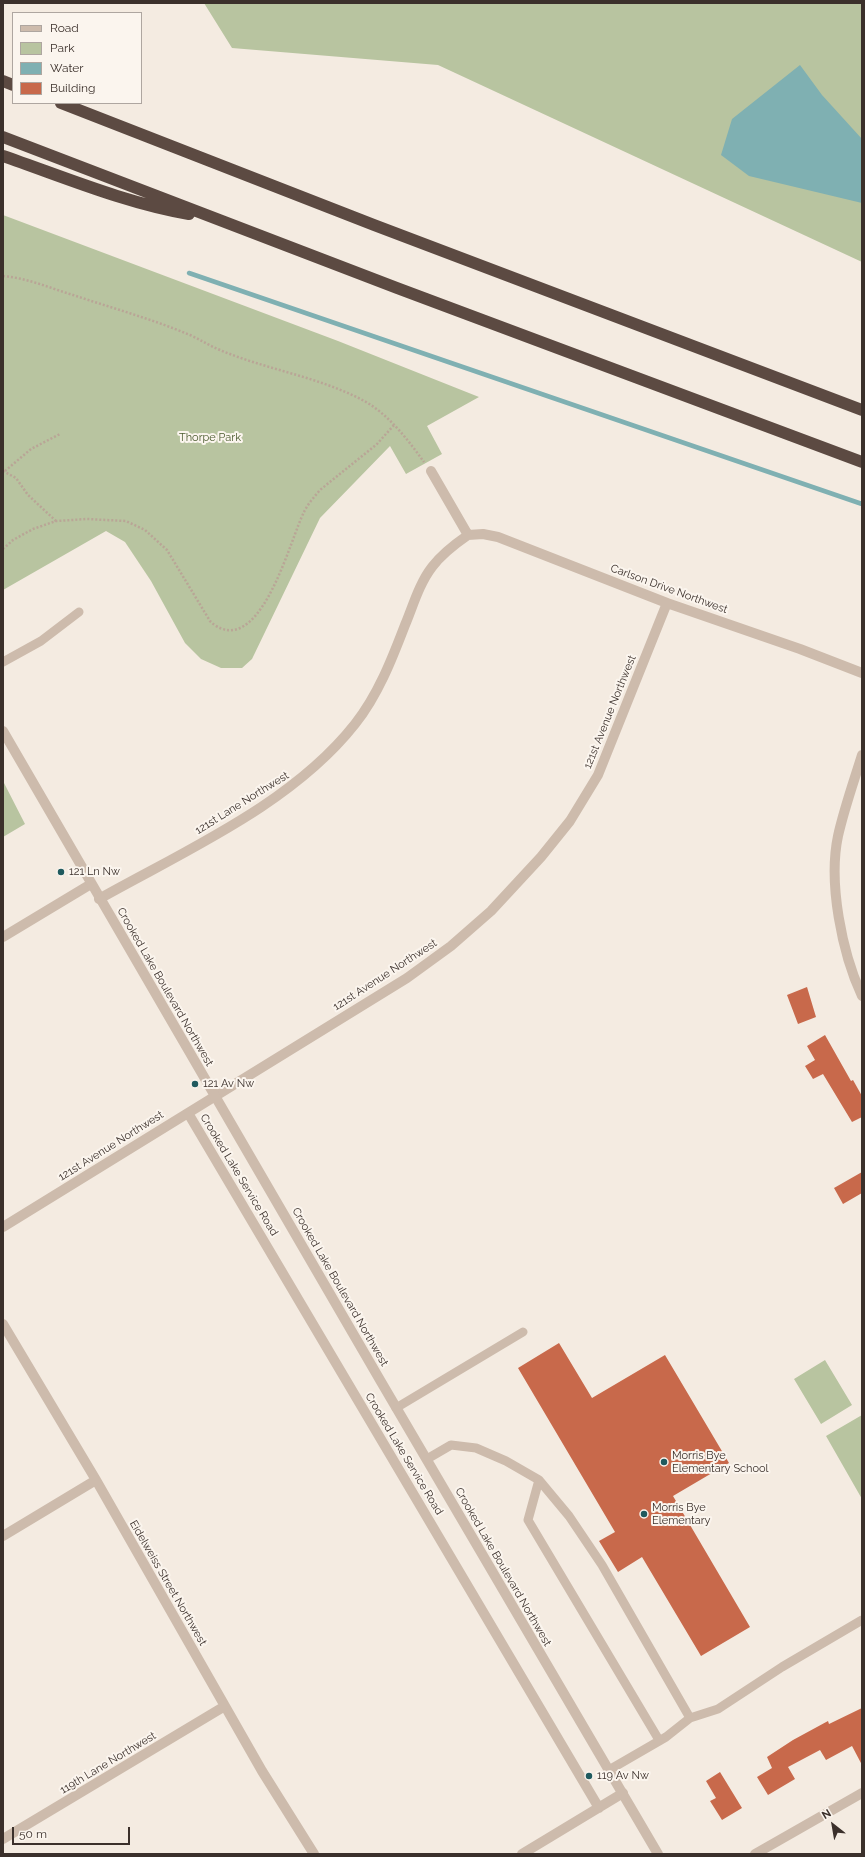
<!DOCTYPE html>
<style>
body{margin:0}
#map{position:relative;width:865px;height:1857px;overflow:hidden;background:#f4ebe1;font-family:Raleway,sans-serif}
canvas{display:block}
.frame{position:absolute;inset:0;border:4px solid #3b302b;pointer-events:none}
.legend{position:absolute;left:12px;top:12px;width:130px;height:92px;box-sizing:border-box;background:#fbf5ee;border:1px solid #aea6a0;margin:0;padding:5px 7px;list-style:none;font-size:12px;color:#3b302b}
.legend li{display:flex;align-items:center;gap:8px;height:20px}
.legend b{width:20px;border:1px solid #aea6a0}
.north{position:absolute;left:813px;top:1805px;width:40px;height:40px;-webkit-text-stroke:3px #fbf5ee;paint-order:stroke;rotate:329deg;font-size:11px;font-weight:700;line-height:16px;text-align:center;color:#3b302b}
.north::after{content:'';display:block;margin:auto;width:14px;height:18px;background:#3b302b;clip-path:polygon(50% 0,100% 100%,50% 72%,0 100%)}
.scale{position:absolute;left:12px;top:1827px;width:118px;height:18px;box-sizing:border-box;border:2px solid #3b302b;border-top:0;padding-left:5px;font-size:12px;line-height:14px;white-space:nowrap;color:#3b302b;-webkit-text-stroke:3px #fbf5ee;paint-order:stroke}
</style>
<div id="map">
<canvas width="865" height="1857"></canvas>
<div class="frame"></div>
<ul class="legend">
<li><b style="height:5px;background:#cdbbac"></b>Road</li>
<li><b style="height:11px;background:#b8c4a0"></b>Park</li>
<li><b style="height:11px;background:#7fb0b2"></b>Water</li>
<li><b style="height:11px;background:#c8694b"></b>Building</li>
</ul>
<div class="north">N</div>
<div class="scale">50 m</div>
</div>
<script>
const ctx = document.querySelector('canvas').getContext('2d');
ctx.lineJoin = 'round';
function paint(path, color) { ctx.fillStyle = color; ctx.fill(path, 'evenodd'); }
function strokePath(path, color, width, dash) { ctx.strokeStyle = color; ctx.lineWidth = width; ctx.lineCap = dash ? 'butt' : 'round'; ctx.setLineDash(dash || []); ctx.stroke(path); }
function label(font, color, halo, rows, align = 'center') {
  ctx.font = font + ' Raleway,sans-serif'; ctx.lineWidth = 4; ctx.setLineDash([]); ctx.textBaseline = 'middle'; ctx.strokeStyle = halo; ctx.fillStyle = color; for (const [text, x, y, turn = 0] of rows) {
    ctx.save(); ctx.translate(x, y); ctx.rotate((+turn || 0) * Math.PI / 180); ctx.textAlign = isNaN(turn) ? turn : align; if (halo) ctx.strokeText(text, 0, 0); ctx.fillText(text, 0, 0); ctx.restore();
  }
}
paint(new Path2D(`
 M204,3H862V262L438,65L232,48Z
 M3,215L338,341L479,397L427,426L442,454L406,474L390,446L320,518L252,659L242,668H221L201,659L185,643L151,581L125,542L106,531L3,590Z
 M3,781L25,824L3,837Z
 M825,1360L852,1405L821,1424L794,1379Z
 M862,1415V1499L826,1436Z`), '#b8c4a0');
paint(new Path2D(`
 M800,65L822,95L862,139V203L749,176L721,155L732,119Z`), '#7fb0b2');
strokePath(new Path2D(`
 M189,273L862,504`), '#7fb0b2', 4.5);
paint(new Path2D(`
 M807,987L816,1017L798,1024L787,995Z
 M825,1035L851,1081L853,1080L862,1096V1117L852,1122L823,1074L813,1079L805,1066L815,1060L807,1046Z
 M862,1172V1193L843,1204L834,1188Z
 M559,1343L592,1398L665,1355L729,1463L673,1496L750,1627L701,1656L642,1557L618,1572L599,1541L615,1532L518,1368Z
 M862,1708V1765L852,1746L826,1760L820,1750L788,1767L795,1779L768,1795L757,1777L772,1768L767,1757L793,1740L828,1721L829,1724Z
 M720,1772L742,1808L722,1820L710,1801L716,1798L706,1781Z`), '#c8694b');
strokePath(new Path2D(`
 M3,276C27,278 50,288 73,295C112,308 152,319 190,335C201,340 210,346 220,350C267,370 321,377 366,402C390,416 408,440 424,462
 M3,471L16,478L28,495L56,521
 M5,471L31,449L60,434
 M3,549L13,540L33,529L56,521L87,519L126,521L145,530L167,550L210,621C213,624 217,627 220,628C264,647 291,537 304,512C308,504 314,497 320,490L377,444L394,425`), '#b9a596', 2.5, [2, 2]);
strokePath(new Path2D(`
 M3,662L41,641L79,612
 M396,1408L523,1332
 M427,1459L451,1445L476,1448L506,1461L539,1480L569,1516L602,1565L690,1718
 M539,1480L528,1520L659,1740
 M609,1770L666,1737L690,1718L718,1709L782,1667L862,1620`), '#cdbbac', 9);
strokePath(new Path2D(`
 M431,471L468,535
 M468,535L483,534L498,537L667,603L800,649L862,673
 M862,755C854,781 844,809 838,836C828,883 842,953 862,996
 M99,899C186,850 292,804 355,724C378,695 392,659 405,625C413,606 419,584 432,567C441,555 455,544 468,535
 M3,937L91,884
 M188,1113L599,1808
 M3,1227L407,978L451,946L491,911L541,857L570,821L598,775L667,603
 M3,1324L96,1480L262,1771L314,1854
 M3,1536L96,1480
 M3,1839L225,1706
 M522,1854L623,1793
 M755,1854L862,1793`), '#cdbbac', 10);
strokePath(new Path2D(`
 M3,731L380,1380L658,1854`), '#cdbbac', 10);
strokePath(new Path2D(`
 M3,81L13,85
 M61,103L374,225L862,410
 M3,137L397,288L862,462
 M3,156C64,177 125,203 189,214`), '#5c4a42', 12);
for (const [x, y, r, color] of [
 [61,872,4,"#1f5a5e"],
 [195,1084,4,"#1f5a5e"],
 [664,1462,4,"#1f5a5e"],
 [644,1514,4,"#1f5a5e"],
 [589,1776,4,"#1f5a5e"]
]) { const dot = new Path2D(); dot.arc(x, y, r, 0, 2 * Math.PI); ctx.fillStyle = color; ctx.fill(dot); strokePath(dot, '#fbf5ee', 1.5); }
label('11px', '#4a5a2e', '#fbf5ee', [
 ["Thorpe Park",210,438]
]);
label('11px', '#3b302b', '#fbf5ee', [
 ["Carlson Drive Northwest",669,589,20],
 ["121st Avenue Northwest",610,712,-68],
 ["121st Lane Northwest",242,803,-32],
 ["121st Avenue Northwest",385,975,-33],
 ["Crooked Lake Boulevard Northwest",165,987,60],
 ["121st Avenue Northwest",111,1146,-32],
 ["Crooked Lake Service Road",239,1175,59],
 ["Crooked Lake Boulevard Northwest",340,1287,60],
 ["Crooked Lake Service Road",404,1454,59],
 ["Crooked Lake Boulevard Northwest",503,1567,60],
 ["Eidelweiss Street Northwest",168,1583,60],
 ["119th Lane Northwest",108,1763,-31]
]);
label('11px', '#3b302b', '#fbf5ee', [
 ["121 Ln Nw",69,872],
 ["121 Av Nw",203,1084],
 ["Morris Bye",672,1456],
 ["Elementary School",672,1469],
 ["Morris Bye",652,1508],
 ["Elementary",652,1521],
 ["119 Av Nw",597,1776]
], 'left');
</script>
